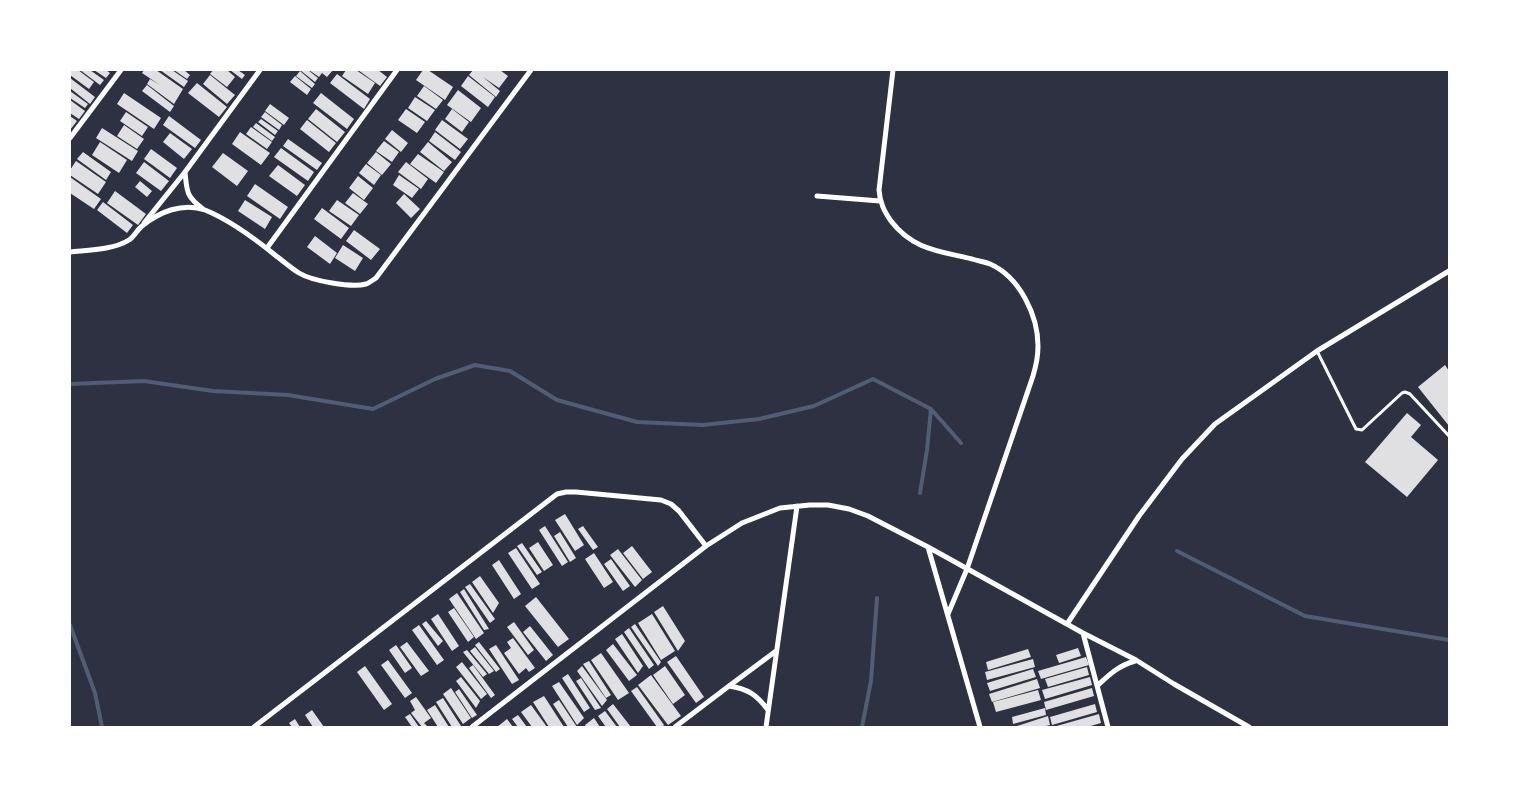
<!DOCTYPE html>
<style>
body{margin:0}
#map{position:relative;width:1519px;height:797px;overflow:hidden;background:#2d3142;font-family:"Roboto Serif",serif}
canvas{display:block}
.frame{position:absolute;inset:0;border:71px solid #fff;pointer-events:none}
</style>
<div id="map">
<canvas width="1519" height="797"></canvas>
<div class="frame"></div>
</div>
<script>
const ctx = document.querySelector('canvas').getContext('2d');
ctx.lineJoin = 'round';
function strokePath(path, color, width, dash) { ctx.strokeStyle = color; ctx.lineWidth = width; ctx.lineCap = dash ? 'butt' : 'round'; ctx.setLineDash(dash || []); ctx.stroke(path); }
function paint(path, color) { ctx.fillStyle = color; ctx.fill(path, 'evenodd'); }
strokePath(new Path2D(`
 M70,384L144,381L213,391L288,395L373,409L435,379L475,365L510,371L557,400L637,422L703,425L759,419L814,406L873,379L931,409L961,443
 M920,493L927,450L931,409
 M1177,551L1305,616L1449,640
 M70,625L95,693L102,727
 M862,727L871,681L877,598`), '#4f5d75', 4);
paint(new Path2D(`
 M70,70H78L94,82L89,89L70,75Z
 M80,70H90L104,80L100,85Z
 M94,70H106L110,73L106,78Z
 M144,70H156L183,89L174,104L147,84L150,79L160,85L142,73Z
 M160,70H172L188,81L184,87Z
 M174,70H184L190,75L187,79Z
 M213,70H227L235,77L227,87L210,74Z
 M230,70H238L245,75L242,79Z
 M300,70H308L318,78L315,82Z
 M309,70H333L327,77L322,73L319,77Z
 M346,70H356L375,83L368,94L342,76Z
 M358,70H378L387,77L380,86Z
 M423,70H428L453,87L445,100L416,80Z
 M473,70H500L508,76L499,88L483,77L500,91L496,97L469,75Z
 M300,71L315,84L312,88L296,76Z
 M337,74L370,99L364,109L330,83Z
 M210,75L235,95L227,104L203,84Z
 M295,76L311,89L307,95L290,82Z
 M468,76L495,97L488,107L461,86Z
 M70,78L95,97L90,104L70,88Z
 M197,83L227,107L219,117L188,93Z
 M147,85L174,106L170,112L142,91Z
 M424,86L443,100L436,109L417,96Z
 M458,90L481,108L471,122L447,105Z
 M70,91L88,104L85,108L70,98Z
 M124,93L161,118L154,129L117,104Z
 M321,93L354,119L347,129L313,103Z
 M415,97L435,110L427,121L408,108Z
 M70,100L85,111L79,119L70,113Z
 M270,104L289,118L284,125L265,111Z
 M316,109L345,132L337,142L308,119Z
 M406,109L425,122L417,133L398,120Z
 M452,109L469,122L462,132L445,119Z
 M126,112L148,127L142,136L120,121Z
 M265,112L282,125L279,130L261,117Z
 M70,116L77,121L70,130Z
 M169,116L201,140L195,148L163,125Z
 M261,119L278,131L275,135L258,122Z
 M307,120L336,143L329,152L300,129Z
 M442,120L468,139L460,149L435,130Z
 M256,123L275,137L272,141L253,127Z
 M124,125L144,139L137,149L117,136Z
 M251,127L272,142L267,149L246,134Z
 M102,128L138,151L132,161L96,138Z
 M392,130L408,143L401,152L385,139Z
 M240,132L270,153L261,165L232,144Z
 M435,132L461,152L455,160L429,141Z
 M170,133L192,149L184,159L163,142Z
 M288,139L322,163L317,170L283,146Z
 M384,141L399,152L392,162L376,151Z
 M100,142L127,160L119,173L92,155Z
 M428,142L452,162L444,171L420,152Z
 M281,148L314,172L308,181L274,157Z
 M151,149L177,168L170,178L144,159Z
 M83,152L111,172L106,180L77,159Z
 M376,152L391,164L382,175L367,163Z
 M223,153L248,171L237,186L212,167Z
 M418,154L444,172L436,183L410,164Z
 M76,161L106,182L98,194L70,175V170Z
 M144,162L169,181L161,191L136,173Z
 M406,162L428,179L421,189L398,172Z
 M366,164L381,175L374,185L359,173Z
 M278,165L305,185L297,196L269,176Z
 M399,175L419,189L412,198L393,185Z
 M358,176L373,188L364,200L349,188Z
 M70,177L101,199L94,209L70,193Z
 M140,181L152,191L147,197L135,187Z
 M255,184L288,207L280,219L247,196Z
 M115,191L146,214L138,225L107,203Z
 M353,193L368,204L360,214L345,203Z
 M404,194L420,209L411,218L396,203Z
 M245,200L272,217L265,229L238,211Z
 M337,200L359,215L351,226L329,211Z
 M103,202L133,225L127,233L97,210Z
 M322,208L349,228L341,239L314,219Z
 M354,230L380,249L371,260L346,241Z
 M315,236L337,253L330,264L307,247Z
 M343,245L363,258L355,271L335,258Z
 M1445,365L1449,371V426L1418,387Z
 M1407,413L1421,425L1411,437L1438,460L1407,497L1365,462Z
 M565,514L584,545L575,551L555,520Z
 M545,526L568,562L562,566L539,530Z
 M583,526L598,547L593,550L578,529Z
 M560,532L576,558L570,562L554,536Z
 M538,542L553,565L544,571L529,548Z
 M522,543L542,572L537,575L517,546Z
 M632,546L652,572L643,579L623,553Z
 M516,548L540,584L532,589L508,553Z
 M618,549L642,580L635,587L610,555Z
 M594,553L613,582L604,588L585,559Z
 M611,559L630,586L623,591L604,564Z
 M499,560L521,594L514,599L492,565Z
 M480,576L499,603L493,613L472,582Z
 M470,584L495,619L490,623L465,587Z
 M464,589L489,629L484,630L460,592Z
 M457,593L484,633L476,639L449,599Z
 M536,597L569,639L558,647L525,606Z
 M663,606L685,641L678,651L654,612Z
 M454,608L474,637L468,642L448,612Z
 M438,614L459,646L452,651L431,619Z
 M652,614L675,651L661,660L638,623Z
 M426,621L443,641L438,646L422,624Z
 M514,622L534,650L528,655L507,627Z
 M635,624L661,662L658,666L631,627Z
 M419,625L444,660L437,665L412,630Z
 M530,626L553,655L546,661L523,632Z
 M629,628L654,665L649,669L624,632Z
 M622,634L643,666L638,673L615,639Z
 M513,638L535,668L529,672L526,668L519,674L504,653L511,648L507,642Z
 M407,642L429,671L421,676L400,647Z
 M479,642L500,669L496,672L475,645Z
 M613,644L637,675L629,681L606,650Z
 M396,645L412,668L405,673L389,650Z
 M496,645L519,680L512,684L489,649Z
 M475,647L494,671L489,674L470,651Z
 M1078,648L1081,656L1059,663L1056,655Z
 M1028,649L1031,657L988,670L986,662Z
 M467,650L487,674L483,677L463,652Z
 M601,653L629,693L618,700L591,660Z
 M676,656L704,697L696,703L667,662Z
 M1086,657L1089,665L1041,679L1038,671Z
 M1033,659L1035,667L987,680L985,672Z
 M388,660L412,693L405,698L381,665Z
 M589,661L611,695L606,698L583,664Z
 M462,662L487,694L481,699L456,667Z
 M473,665L495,695L491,698L469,668Z
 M365,666L392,704L384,710L357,672Z
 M582,666L607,700L602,706L577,671Z
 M665,666L685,695L673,704L653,675Z
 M1087,667L1089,675L1048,687L1045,679Z
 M1033,669L1036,677L990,691L987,683Z
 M568,674L590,708L584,712L562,678Z
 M651,675L681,716L668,725L638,685Z
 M461,677L480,701L476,708L456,681Z
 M1090,677L1092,685L1045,699L1042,690Z
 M581,678L601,708L595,710L576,681Z
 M1037,679L1040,688L992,702L989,694Z
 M559,682L584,718L577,725L552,686Z
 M637,687L664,725L662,727H657L631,691Z
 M451,688L471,718L463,724L443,694Z
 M1092,688L1094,696L1046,710L1044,702Z
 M459,689L477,715L472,718L455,692Z
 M1038,690L1041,700L996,712L993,702Z
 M544,696L564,727H549L533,702Z
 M416,697L431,718L424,723L428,727H422L411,713L415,710L410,701Z
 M443,698L461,726L460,727H452L436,702Z
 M559,700L577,727H568L553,704Z
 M613,704L631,727H620L607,709Z
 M1095,704L1097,712L1052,725L1050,717Z
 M435,705L449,727H438L427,710Z
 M531,705L547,727H532L521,712Z
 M1045,708L1046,715L1013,724L1012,717Z
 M312,710L324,727H313L305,715Z
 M605,711L617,727H606L598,716Z
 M410,714L419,727H412L405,717Z
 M1099,714L1101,723L1087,727H1053Z
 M518,715L527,727H518L512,719Z
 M1048,716L1050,725L1042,727H1014Z
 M594,718L600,727H586L585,725Z
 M295,719L300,727H292L289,723Z
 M507,719L513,727H497Z`), '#e0e0e3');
strokePath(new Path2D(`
 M1317,351L1356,429L1362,430L1402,393L1405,392L1410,394L1449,436`), '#fff', 3);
strokePath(new Path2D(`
 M893,70L879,190C880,203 884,211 891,221C913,250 940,251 972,259C978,261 985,262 990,264C1020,277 1038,316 1038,346C1038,357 1036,366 1033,376L967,569L948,614
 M70,138L121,70
 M185,172C187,192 186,196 203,209
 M817,196L880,201
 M144,223L185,172L260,70
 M267,248L397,70
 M70,252C89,250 113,250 129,240C134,237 137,230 142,226C159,212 183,202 205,210C230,220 254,238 275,255C283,261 291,268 299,273C312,281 352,288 366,284C369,283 373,280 376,278L531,70
 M928,547L980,727
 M1067,624L1139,516L1182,459L1215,424L1317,351L1449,271
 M1083,633L1108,727
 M1097,686C1110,674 1118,666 1135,661
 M768,710C756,694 748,689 729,686L776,651
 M254,727L557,494L566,492H576L661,500L671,504L679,511L706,546
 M472,727L706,546L742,523L780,508L810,505H828L849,509L868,516L928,547L1083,633L1136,660L1174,684L1249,727
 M675,727L729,686
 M766,727L797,506`), '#fff', 5);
</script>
